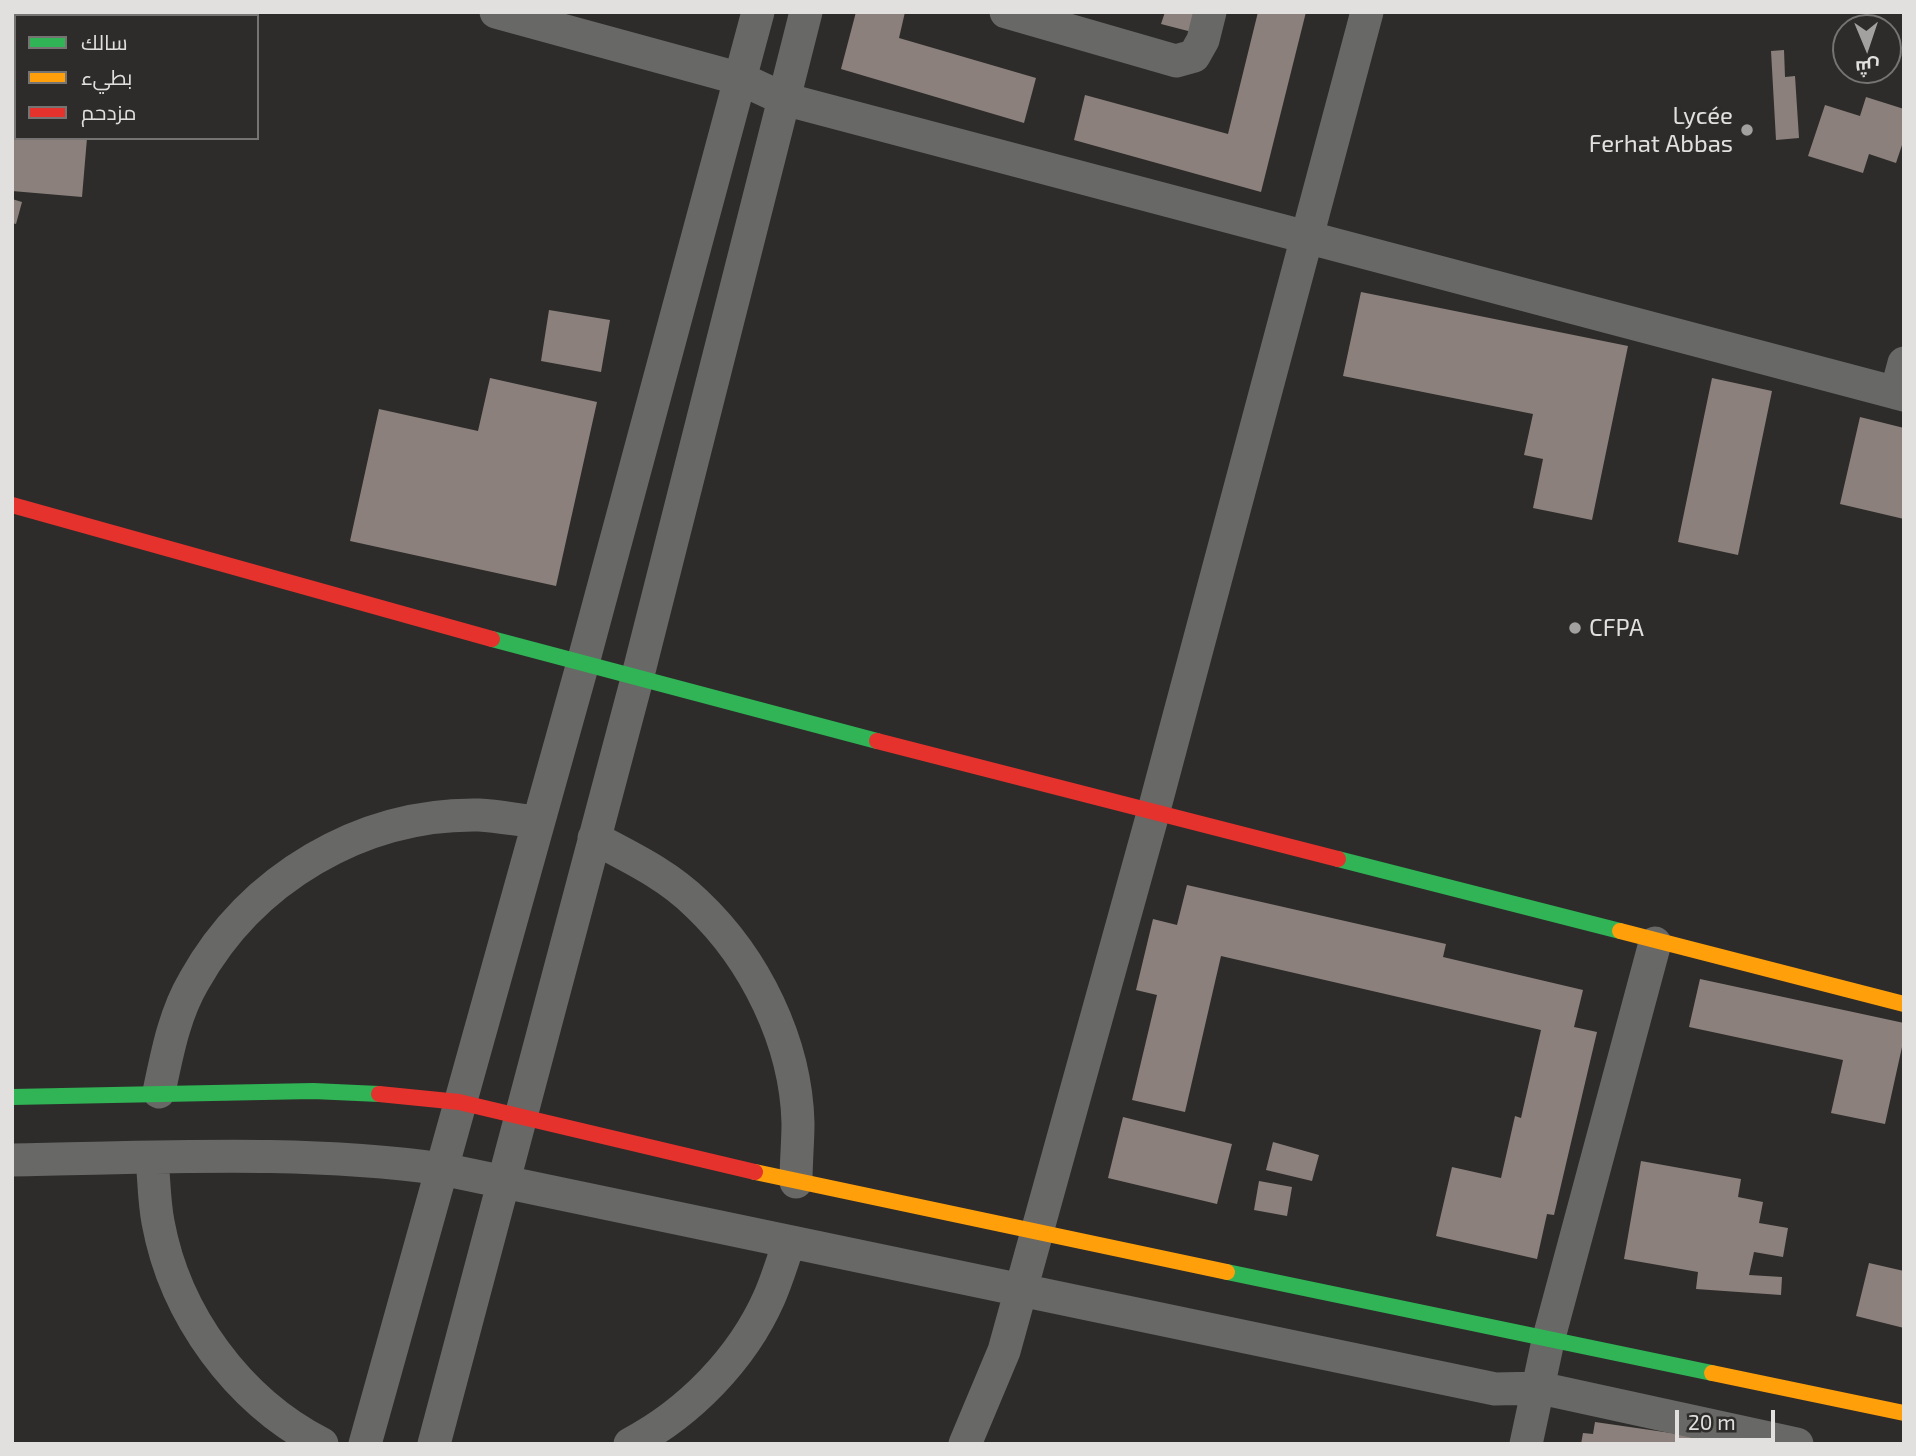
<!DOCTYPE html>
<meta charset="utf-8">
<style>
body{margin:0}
#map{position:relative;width:1916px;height:1456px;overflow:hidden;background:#2d2c2b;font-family:"Exo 2",Cairo,sans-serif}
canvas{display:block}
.frame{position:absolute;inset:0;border:14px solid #e1e0df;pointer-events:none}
.legend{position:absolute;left:14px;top:14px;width:245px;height:126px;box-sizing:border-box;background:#2e2c2a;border:2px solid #767472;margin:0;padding:9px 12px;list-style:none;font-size:21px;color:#e1e0df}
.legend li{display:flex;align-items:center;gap:14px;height:35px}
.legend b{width:35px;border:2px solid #767472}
.north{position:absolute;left:1832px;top:14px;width:70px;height:70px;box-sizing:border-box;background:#2e2c2a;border:2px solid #767472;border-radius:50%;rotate:178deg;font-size:19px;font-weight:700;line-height:28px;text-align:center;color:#e1e0df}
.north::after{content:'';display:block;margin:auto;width:24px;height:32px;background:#a2a1a0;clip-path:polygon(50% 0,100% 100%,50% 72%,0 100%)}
.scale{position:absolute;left:1675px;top:1410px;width:100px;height:32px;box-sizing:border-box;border:4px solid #e1e0df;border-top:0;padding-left:9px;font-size:21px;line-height:24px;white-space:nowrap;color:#e1e0df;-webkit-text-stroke:5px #2e2c2a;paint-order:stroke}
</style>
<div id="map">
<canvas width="1916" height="1456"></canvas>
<div class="frame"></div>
<ul class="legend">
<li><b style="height:9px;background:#30b455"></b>سالك</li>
<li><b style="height:9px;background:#ff9f0a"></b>بطيء</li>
<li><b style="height:9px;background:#e5322d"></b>مزدحم</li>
</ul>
<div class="north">ش</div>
<div class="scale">20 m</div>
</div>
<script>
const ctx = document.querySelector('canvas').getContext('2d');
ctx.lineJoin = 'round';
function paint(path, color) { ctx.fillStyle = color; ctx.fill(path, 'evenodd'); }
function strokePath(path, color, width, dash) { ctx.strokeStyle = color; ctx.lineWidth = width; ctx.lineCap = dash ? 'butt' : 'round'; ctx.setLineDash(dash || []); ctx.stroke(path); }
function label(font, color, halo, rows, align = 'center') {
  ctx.font = font + ' "Exo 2",sans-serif'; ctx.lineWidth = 7; ctx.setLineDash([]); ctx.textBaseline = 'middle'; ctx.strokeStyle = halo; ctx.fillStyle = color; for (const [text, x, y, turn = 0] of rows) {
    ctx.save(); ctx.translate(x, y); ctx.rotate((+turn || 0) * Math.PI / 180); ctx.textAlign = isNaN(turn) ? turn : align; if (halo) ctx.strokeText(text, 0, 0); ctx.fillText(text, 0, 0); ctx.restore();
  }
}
paint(new Path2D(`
 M49,12H131V16H49Z
 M856,12H905L899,38L1036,78L1024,123L841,69Z
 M1165,12H1197L1192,32L1161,24Z
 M1258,12H1306L1261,192L1074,140L1085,95L1228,134Z
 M1784,50L1785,77L1795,76L1799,138L1776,140L1771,51Z
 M16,71V138H87L82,197L12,191V80Z
 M1866,97L1904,109V139L1896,163L1869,154L1863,173L1808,156L1825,105L1860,116Z
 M12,199L22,202L16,224L12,223Z
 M1361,292L1628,346L1592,520L1533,508L1543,459L1524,455L1533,414L1343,376Z
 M549,310L610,320L601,372L541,361Z
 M490,378L597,402L556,586L350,541L379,409L478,431Z
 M1712,378L1772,391L1738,555L1678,542Z
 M1860,417L1904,428V519L1840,504Z
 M1187,885L1446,944L1443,957L1583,990L1574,1027L1597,1032L1554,1215L1547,1214L1537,1259L1436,1236L1452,1167L1501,1178L1515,1116L1521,1118L1541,1030L1221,956L1185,1112L1132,1100L1157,995L1136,990L1153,919L1177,925Z
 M1700,979L1904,1023V1038L1885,1124L1831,1113L1843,1060L1689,1027Z
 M1123,1117L1232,1144L1217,1204L1108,1178Z
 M1273,1142L1319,1155L1312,1181L1266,1170Z
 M1641,1161L1741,1179L1738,1197L1763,1202L1759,1223L1788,1228L1783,1257L1754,1252L1749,1275L1782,1277L1781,1295L1696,1289L1698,1272L1624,1259Z
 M1259,1181L1292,1187L1287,1216L1254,1210Z
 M1869,1263L1904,1271V1328L1856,1316Z
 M1595,1422L1678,1434L1719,1444H1581L1583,1433L1593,1434Z`), '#8b807b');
strokePath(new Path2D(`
 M496,12L741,79L784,99L1904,395
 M1006,12L1176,61L1194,56L1203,40L1210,12
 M1896,393L1904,363
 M594,838C630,857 668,875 697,904C755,959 796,1042 798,1123C798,1142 796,1162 796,1182
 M159,1092C167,1054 174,1015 194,981C251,879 361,813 479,815C498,816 518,820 537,822
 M152,1158C154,1179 154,1201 158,1222C175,1315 238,1401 322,1444
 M12,1160C155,1158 301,1149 442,1169L1495,1389L1540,1388L1797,1444
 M365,1444L583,663L758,12
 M434,1444L637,679L806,12
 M630,1444C689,1413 742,1359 769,1298C777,1280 783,1260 789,1242
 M965,1444L1004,1351L1154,810L1367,12
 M1526,1444L1548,1341L1655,943`), '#686866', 33);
strokePath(new Path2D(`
 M492,639L877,741
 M1338,859L1620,931
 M12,1097L313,1091L379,1094
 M1227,1272L1712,1373`), '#30b455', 16);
strokePath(new Path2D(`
 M1620,931L1904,1004
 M755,1172L1227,1272
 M1712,1373L1904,1413`), '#ff9f0a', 16);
strokePath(new Path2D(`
 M12,505L492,639
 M877,741L1338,859
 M379,1094L459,1102L755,1172`), '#e5322d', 16);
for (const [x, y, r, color] of [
 [1747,130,7,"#a2a1a0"],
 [1575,628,7,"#a2a1a0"]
]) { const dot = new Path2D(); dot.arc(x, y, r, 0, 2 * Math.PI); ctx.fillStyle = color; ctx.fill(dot); strokePath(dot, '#2e2c2a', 2.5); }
label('24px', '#e1e0df', '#2e2c2a', [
 ["Lycée",1733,116],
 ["Ferhat Abbas",1733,144],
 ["CFPA",1589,628,"left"]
], 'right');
</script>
